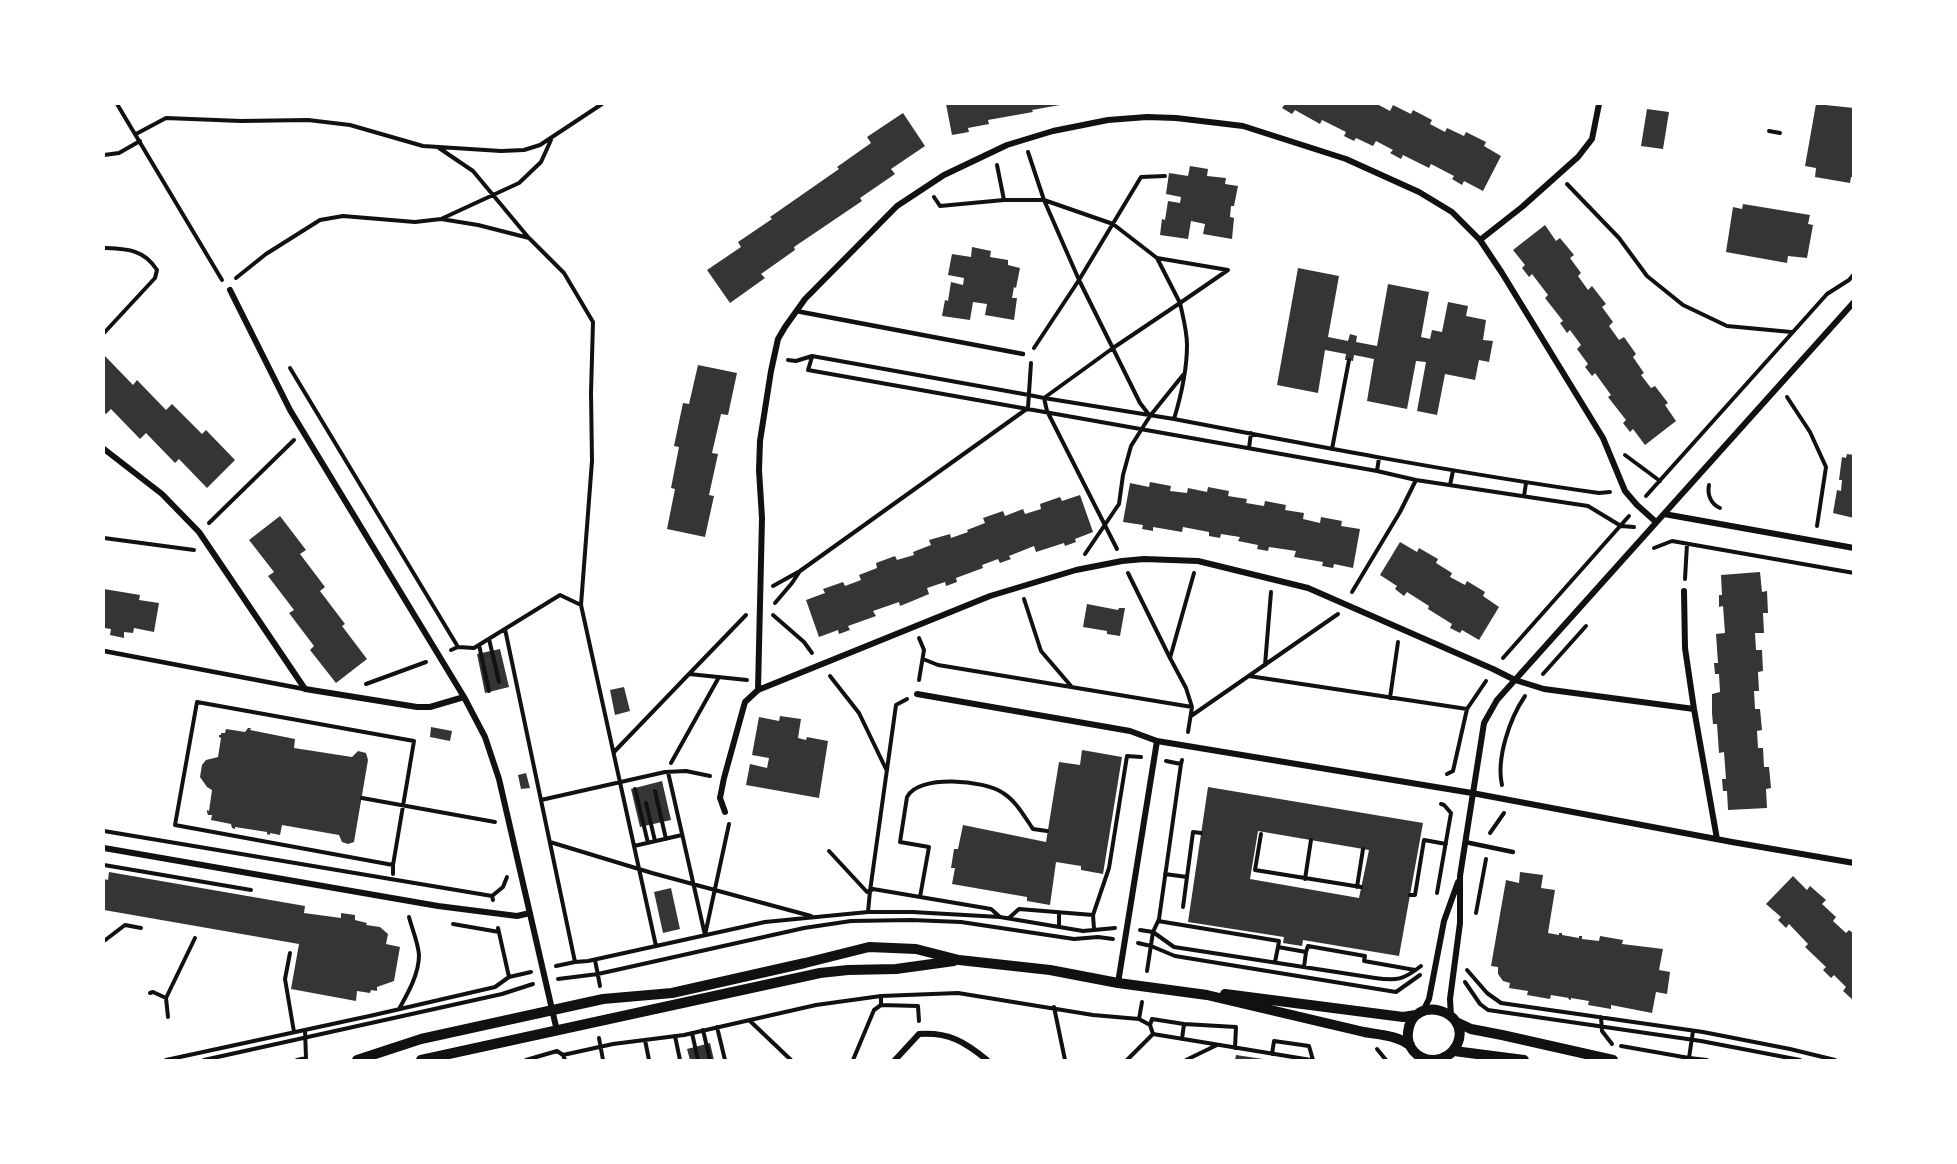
<!DOCTYPE html>
<style>
body{margin:0}
#map{position:relative;width:1957px;height:1164px;overflow:hidden;background:#fff;font-family:"Source Sans 3",sans-serif}
canvas{display:block}
.frame{position:absolute;inset:0;border:105px solid #fff;pointer-events:none}
</style>
<div id="map">
<canvas width="1957" height="1164"></canvas>
<div class="frame"></div>
</div>
<script>
const ctx = document.querySelector('canvas').getContext('2d');
ctx.lineJoin = 'round';
function paint(path, color) { ctx.fillStyle = color; ctx.fill(path, 'evenodd'); }
function strokePath(path, color, width, dash) { ctx.strokeStyle = color; ctx.lineWidth = width; ctx.lineCap = dash ? 'butt' : 'round'; ctx.setLineDash(dash || []); ctx.stroke(path); }
paint(new Path2D(`
 M946,104H1060V105L1032,110L1033,112L988,120L989,124L968,128L969,132L952,135Z
 M1285,104H1377L1390,111L1393,105L1411,114L1413,110L1432,120L1430,124L1445,132L1447,128L1464,136L1466,132L1486,142L1484,146L1501,156L1483,191L1464,181L1462,185L1452,179L1454,176L1431,164L1429,168L1403,155L1401,159L1390,153L1393,150L1376,141L1373,146L1356,138L1354,141L1344,136L1346,132L1322,120L1320,124L1295,110L1292,114L1282,108Z
 M1816,104L1854,108V177H1851L1850,183L1815,177L1816,168L1805,166Z
 M1647,109L1669,112L1663,149L1641,146Z
 M903,113L925,146L891,169L895,174L860,198L862,201L794,247L795,250L761,274L765,278L730,303L707,270L741,247L738,242L772,219L770,217L839,169L837,167L871,143L867,137Z
 M1190,166L1208,169L1207,176L1226,178L1225,184L1238,186L1234,206H1231L1230,217L1234,218L1232,239L1203,234L1205,224L1191,221L1188,239L1160,235L1162,219L1165,220L1168,201L1180,203L1181,197L1166,194L1169,173L1188,176Z
 M1743,204L1810,215L1808,224L1813,225L1807,258L1788,256L1787,263L1726,252L1733,207L1742,209Z
 M1545,225L1556,241L1560,238L1574,255L1570,258L1581,273L1578,276L1588,290L1592,286L1606,304L1602,307L1613,322L1609,326L1619,340L1624,337L1636,354L1633,357L1644,373L1641,375L1651,388L1655,386L1668,403L1665,405L1676,421L1645,445L1633,429L1630,432L1623,423L1626,420L1608,397L1611,395L1595,373L1592,376L1585,367L1588,364L1577,349L1581,345L1570,330L1567,333L1560,323L1563,321L1545,298L1548,295L1532,274L1529,277L1522,268L1525,265L1513,250Z
 M972,247L991,251L990,257L1008,260V265L1020,268L1016,288L1014,287L1012,298H1017L1014,320L985,315L987,304L973,302L970,320L942,316L945,300L948,301L951,282L963,285L964,278L948,275L952,254L971,257Z
 M1298,268L1339,276L1328,337L1348,341L1350,334L1357,336L1356,342L1377,346L1388,284L1429,292L1421,337L1430,339L1432,330L1442,332L1448,302L1468,306L1466,316L1486,320L1483,340L1493,341L1489,362L1479,360L1475,380L1445,374L1437,415L1417,411L1426,362L1416,361L1407,409L1367,401L1374,359L1354,355L1353,361L1349,360H1345L1346,354L1325,350L1318,393L1277,385Z
 M104,355L133,385L137,380L166,410L172,404L202,434L206,430L235,460L207,488L179,459L175,463L146,433L140,439L111,409L106,414L104,412Z
 M698,365L737,373L728,415L721,414L712,453L718,454L709,495L714,496L705,537L667,529L675,489L671,488L679,447L674,446L683,403L689,404Z
 M1847,454L1854,455V518L1833,513L1837,490L1841,491L1842,480H1839L1842,457L1846,458Z
 M1150,482L1171,486L1170,491L1187,493L1188,488L1207,492L1208,487L1229,491L1228,496L1247,499L1246,503L1264,506L1265,501L1286,505L1285,510L1304,513L1303,519L1320,523L1321,517L1342,521L1341,526L1360,529L1353,568L1334,564L1333,568L1322,566L1323,562L1294,557L1296,551L1269,547L1268,551L1257,549L1258,545L1238,541L1240,537L1221,534L1220,538L1209,536V532L1183,527L1182,532L1153,527V531L1142,529L1143,525L1123,522L1130,483L1149,487Z
 M1080,495L1093,532L1075,539L1076,542L1065,546L1064,543L1036,552L1034,546L1009,556L1011,559L1000,563L998,559L982,565L983,568L956,578L957,582L946,586L945,582L927,588L929,594L910,602L900,606L899,602L873,611L876,616L848,626L850,630L839,634L838,630L819,637L806,600L825,593L823,589L843,582L845,586L861,580L859,575L877,568L876,563L895,556L897,560L914,555L913,552L931,545L929,540L950,534L951,538L968,532L967,530L985,523L983,518L1003,511L1005,516L1023,509L1025,514L1041,509L1040,504L1060,497L1062,501Z
 M280,516L306,550L300,554L325,587L320,591L345,624L342,626L367,659L336,683L310,650L314,646L289,613L294,610L268,576L274,572L249,540Z
 M1400,542L1417,552L1419,548L1438,559L1436,563L1452,573L1450,577L1465,585L1467,581L1485,592L1483,596L1499,607L1479,640L1462,630L1460,633L1450,628L1452,624L1428,609L1429,606L1407,592L1404,596L1395,589L1397,586L1380,575Z
 M1760,572L1762,592L1767,591L1768,613H1763L1764,633H1755L1756,650H1762L1763,671L1758,672L1759,691H1754L1755,709H1760L1762,730L1757,731L1758,748H1763L1764,767H1769L1771,788L1766,789L1767,808L1728,810L1727,791H1723L1722,779H1726L1724,752L1719,753L1717,724H1713L1712,713V694L1720,692L1719,674H1715L1714,663H1718L1716,634L1725,633L1723,606L1719,607V595H1722L1721,575Z
 M104,589L140,595L139,600L159,603L154,632L134,628L133,633L124,632V638L110,635L111,629L104,628Z
 M1087,604L1118,610L1119,608H1125L1120,636L1107,634V631L1083,627Z
 M500,649L509,687L485,693L477,654Z
 M624,687L630,711L615,715L610,690Z
 M780,716L801,719L798,738L806,740L807,737L828,741L819,798L746,785L750,764L767,768L769,758L752,755L759,717L779,721Z
 M431,727L452,731L450,741L430,737Z
 M248,728H251L250,730L295,739L294,748L352,757L358,751L366,753L368,760L354,842L348,844L342,842L339,835L282,825L280,835L270,833V835L267,834V832L235,827V829L232,828L231,824L211,820L212,815H208L207,812V810L209,811L212,790L207,787L200,777L202,765L206,760L218,757L221,738L219,737V735H221V733H225L226,729L245,732Z
 M1082,750L1122,757L1103,874L1081,870V866L1056,862L1050,905L1027,901V897L952,884L955,868H951L954,849H958L963,825L1046,842L1059,762L1080,765Z
 M526,773L530,788L521,789L518,775Z
 M662,781L671,820L640,827L631,789Z
 M1208,787L1423,823L1399,956L1303,940L1302,946L1283,943L1284,937L1188,922ZM1258,831L1369,850L1359,898L1250,879Z
 M109,872L305,906L304,913L341,918V913L355,915V920L367,923L366,925L380,927L388,934L386,944L400,947L394,981L377,987V991L371,990L370,993L357,991L356,1001L291,989L299,944L104,910V879L108,880Z
 M1520,872L1543,875L1541,888L1555,890L1548,933L1559,935V933H1562V935L1579,938V936H1582V939L1599,941L1600,936L1623,940L1622,944L1663,949L1659,970L1670,972L1667,994L1656,992L1652,1013L1611,1005V1009L1588,1005L1589,1001L1571,998V1000L1568,999L1569,998L1551,995L1550,999L1527,995L1528,991L1509,988L1510,983L1503,981L1498,974V967L1491,966L1506,880L1519,883Z
 M1793,876L1807,890L1810,886L1826,900L1822,904L1836,917L1833,921L1846,933L1849,930L1854,934V1001L1843,991L1846,987L1834,975L1831,978L1823,970L1826,967L1805,947L1808,944L1789,924L1786,928L1778,920L1781,917L1766,904Z
 M671,888L680,929L663,933L654,892Z
 M710,1043L714,1060H690L687,1049Z
 M1236,1055L1263,1059V1060H1235Z`), '#353535');
strokePath(new Path2D(`
 M117,104L222,280
 M1769,131L1780,133
 M136,134L166,118L241,121L308,120L350,125L423,146L501,151L524,150L540,145L602,104
 M439,148L473,171L528,237
 M1028,152L1044,200L1079,280L1140,403L1150,416L1183,375
 M104,155L119,153L140,141
 M997,165L1004,200
 M1567,184L1619,238L1647,276L1683,305L1727,326L1791,332
 M934,197L940,206L1004,200H1044L1113,224L1157,258
 M441,219L478,225L529,238L564,273L593,322L591,393L592,461L581,605
 M104,248C127,249 144,249 157,270L155,278L104,333
 M1157,258L1228,270L1180,303Z
 M236,278L266,254L320,220L343,216L415,222L441,219L519,183L541,162L551,140
 M1034,348L1079,280L1141,177L1165,176
 M812,357L808,370L1377,471L1416,480L1588,506L1621,526L1634,527
 M788,360L796,361L812,356L1029,395L1044,398L1174,419C1181,396 1187,369 1187,345C1187,331 1183,317 1180,303L1113,348L1044,398L1047,411L1117,549
 M290,368L458,647
 M1787,397L1810,432L1826,467L1817,526
 M1174,419C1315,446 1457,473 1599,493L1610,492
 M1249,448L1251,433
 M1332,449L1349,360
 M1625,455L1660,481
 M1377,471L1379,458
 M1450,485L1453,471
 M1709,485C1707,495 1711,504 1720,508
 M1524,496L1526,483
 M1646,496L1827,294L1849,280L1854,274
 M209,523L294,440
 M104,538L194,550
 M1654,548L1672,541L1854,573
 M1085,554L1119,504L1123,475L1131,446L1150,416
 M1128,573L1170,658L1186,688L1192,707
 M1685,579L1687,544
 M773,586L800,571L1028,408L1031,363
 M1352,592L1400,512L1416,480
 M1024,599L1041,651L1071,686
 M775,603L792,583L800,571
 M746,615L689,674L747,680
 M773,615L804,642L812,653
 M505,629L575,962
 M489,639L499,682
 M479,645L489,691
 M451,650L458,647L474,648L560,595L581,605L656,946
 M1170,658L1194,573
 M1503,658L1629,516
 M923,659L938,665L1192,707L1188,732
 M1265,665L1271,592
 M1543,674L1586,626
 M830,676L859,713L886,769
 M1249,676L1467,709
 M919,680L924,650L919,638
 M366,684L426,662
 M1390,698L1398,642
 M907,699L896,705L870,891L873,889L991,909L1000,917
 M197,702L414,741L393,865L175,825Z
 M1191,716L1338,614
 M614,752L689,674
 M1166,761L1181,764L1182,760
 M671,763L719,677
 M1181,764L1159,919L1153,932L1174,947L1375,978C1397,981 1403,980 1421,966
 M668,772L705,935
 M1447,774L1453,771L1467,709L1486,681
 M1502,785C1496,758 1510,718 1525,696
 M635,789L648,843
 M655,791L666,839
 M362,798L495,822
 M541,800L665,772L686,771L710,776
 M646,803L655,841
 M104,831L492,896
 M1490,833L1504,813
 M1261,834L1255,870L1361,887
 M550,842L652,873L811,916
 M634,846L682,835
 M829,851L867,892L870,891L868,912
 M104,865L251,890
 M393,865V874
 M1165,874L1187,877
 M1305,879L1311,840
 M1357,887L1363,849
 M1437,893L1451,813L1444,805L1441,804
 M1410,895H1415L1424,840L1446,844
 M920,897L929,847L900,842L907,797C918,774 985,780 1003,793C1016,801 1024,816 1033,829L1047,831
 M493,900L492,896L503,887L507,877
 M1183,907L1193,832L1201,833
 M1059,912V927
 M1476,913L1486,859
 M1093,915L1094,929
 M1009,918L1019,909L1093,915L1109,868L1127,756L1141,757
 M1158,921L1279,941L1278,947L1306,952L1308,946L1365,956L1364,961L1415,970
 M453,924L499,932
 M498,928L509,977
 M1140,930L1153,932L1147,971
 M705,935L729,824
 M104,941L125,925L141,928
 M1138,943L1151,946L1175,956L1396,992L1420,975
 M290,953L285,979L294,1032
 M595,960L600,986
 M1275,962L1278,947
 M556,966L575,962L588,961L765,922L868,912H912L1000,917L1083,931L1115,928
 M1304,967L1306,952
 M1467,970L1487,993L1501,1003L1703,1032L1790,1049L1835,1060
 M558,979L598,974L804,928L851,921L911,920L961,922L1074,939L1098,937L1113,939
 M1465,982L1480,1004L1488,1010L1701,1041L1800,1060
 M150,993L153,992L166,998L168,1017
 M881,996V1005L918,1006L919,1021
 M166,998L195,938
 M1054,1007L1065,1060
 M399,1009C408,993 419,974 419,955C418,942 412,929 409,917
 M1601,1017L1602,1031L1612,1044
 M1139,1019L1142,1002
 M749,1020L791,1060
 M1150,1025L1152,1019L1184,1024L1236,1027L1235,1048
 M717,1027L725,1060
 M703,1030L710,1060
 M1693,1031L1689,1058L1707,1060
 M692,1033L698,1060
 M675,1036L680,1060
 M599,1038L603,1060
 M1182,1039L1184,1024
 M645,1040L649,1060
 M1621,1046L1689,1058
 M1377,1049L1386,1060
 M1272,1054L1274,1041L1309,1046L1313,1060
 M563,1055L613,1044L684,1035L816,1005L881,996L958,993L1093,1015L1139,1019L1150,1025L1153,1034L1311,1060
 M166,1060L374,1015L495,987L509,977L531,972
 M204,1060L502,994L533,984
 M297,1060L306,1058L305,1030
 M526,1060L557,1051L563,1055L565,1060
 M853,1060L874,1010L881,1005
 M1127,1060L1153,1034
 M1186,1060L1217,1045`), '#111', 4);
strokePath(new Path2D(`
 M796,311L1023,354
 M104,651L304,689
 M1465,842L1513,852`), '#111', 4.5);
strokePath(new Path2D(`
 M1480,240L1522,207L1578,157L1592,139L1599,104
 M230,290L290,410L464,697L485,737L499,779L557,1031
 M104,449L162,494L199,532L305,689L417,707H430L464,697
 M1664,514L1854,548
 M1684,591L1685,648L1694,709L1717,839
 M758,690L762,518L759,470L760,441L771,371L778,339L785,327L805,299L897,206L944,175L1007,145L1053,131L1108,120L1147,117L1176,118L1243,126L1346,159L1419,192L1452,212L1480,240L1502,273L1603,438L1625,491L1637,505L1656,522
 M917,694L1130,731L1157,741L1472,793L1732,842L1854,863
 M725,812L720,798L724,778L745,702L758,690L990,596L1076,570L1122,561L1144,559L1198,561L1308,588L1493,669L1515,680L1544,689L1694,709
 M104,848L438,906L517,916L530,913
 M1118,983L1157,741
 M1423,1011L1429,999L1444,921L1458,882
 M1451,1016L1450,999L1460,923V876L1484,723L1497,700L1854,302
 M895,1060L919,1034C949,1032 965,1042 987,1060`), '#111', 6);
strokePath(new Path2D(`
 M1225,994L1403,1017L1416,1015
 M1456,1022L1471,1029L1502,1035L1613,1060
 M1454,1051L1524,1060
 M357,1060L421,1039L603,999L672,993L805,963L869,947L916,949L959,960L1050,970L1118,983L1207,995L1364,1032C1381,1035 1395,1035 1410,1045
 M421,1060L820,973L848,970L896,969L954,961
 M1432,1060C1417,1059 1406,1047 1408,1032C1412,993 1473,1010 1457,1045C1452,1054 1445,1059 1435,1060`), '#111', 10);
</script>
